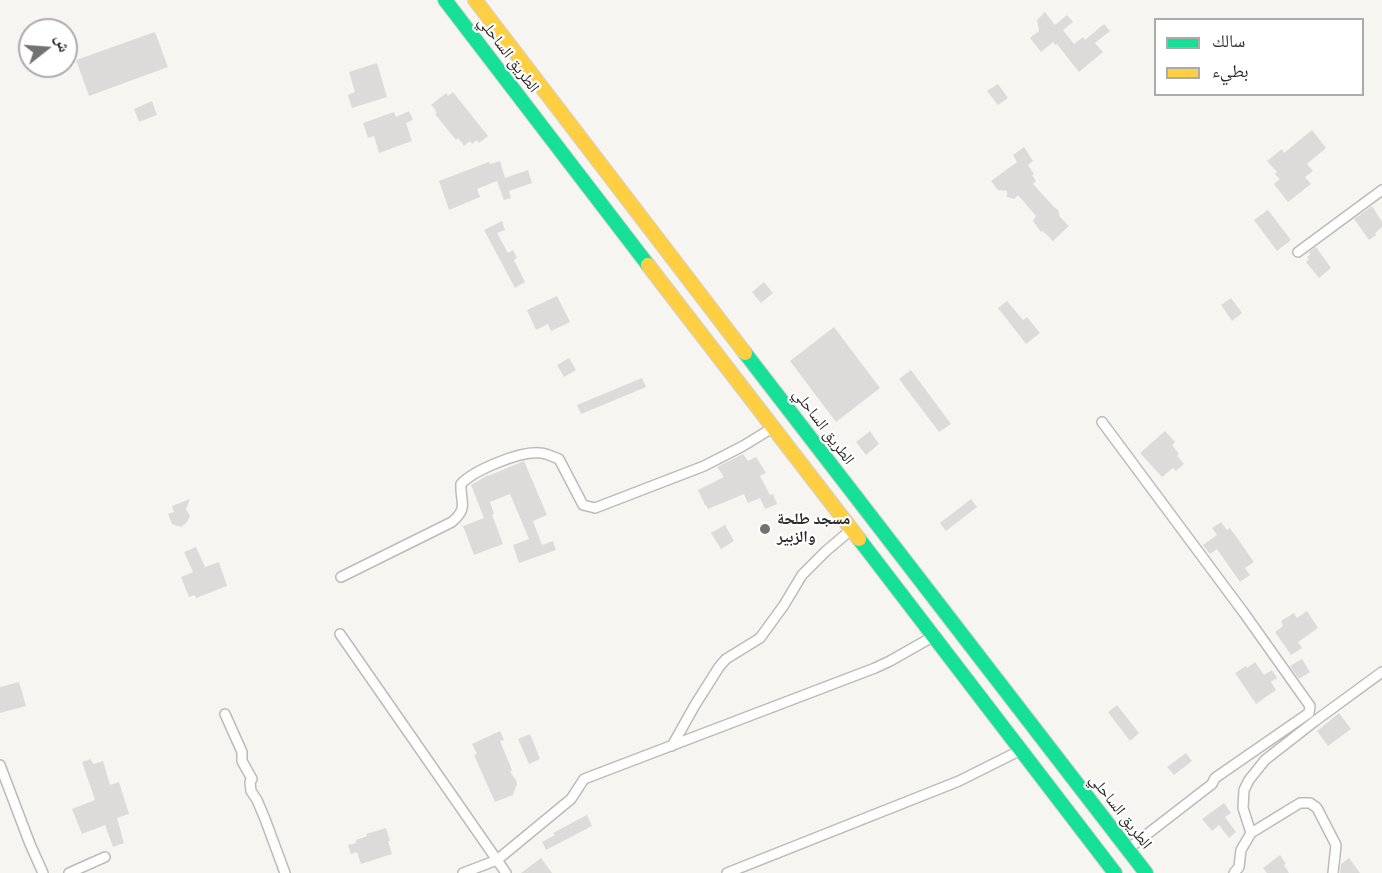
<!DOCTYPE html>
<meta charset="utf-8">
<style>
body{margin:0}
#map{position:relative;width:1382px;height:873px;overflow:hidden;background:#f7f5f2;font-family:"Source Serif 4","Noto Naskh Arabic",serif}
canvas{display:block}
.legend{position:absolute;left:1154px;top:18px;width:210px;height:78px;box-sizing:border-box;background:#fff;border:2px solid #ababaa;margin:0;padding:8px 10px;list-style:none;font-size:18px;color:#2d2c2a}
.legend li{display:flex;align-items:center;gap:12px;height:30px}
.legend b{width:30px;border:2px solid #ababaa}
.north{position:absolute;left:18px;top:18px;width:60px;height:60px;box-sizing:border-box;background:#fff;border:2px solid #ababaa;border-radius:50%;rotate:73deg;font-size:16px;font-weight:700;line-height:24px;text-align:center;color:#2d2c2a}
.north::after{content:'';display:block;margin:auto;width:21px;height:27px;background:#747270;clip-path:polygon(50% 0,100% 100%,50% 72%,0 100%)}
</style>
<div id="map">
<canvas width="1382" height="873"></canvas>
<ul class="legend">
<li><b style="height:8px;background:#16e098"></b>سالك</li>
<li><b style="height:8px;background:#ffcf43"></b>بطيء</li>
</ul>
<div class="north">ش</div>
</div>
<script>
const ctx = document.querySelector('canvas').getContext('2d');
ctx.lineJoin = 'round';
function paint(path, color) { ctx.fillStyle = color; ctx.fill(path, 'evenodd'); }
function strokePath(path, color, width, dash) { ctx.strokeStyle = color; ctx.lineWidth = width; ctx.lineCap = dash ? 'butt' : 'round'; ctx.setLineDash(dash || []); ctx.stroke(path); }
function label(font, color, halo, rows, align = 'center') {
  ctx.font = font + ' "Source Serif 4","Noto Naskh Arabic",serif'; ctx.lineWidth = 4.5; ctx.setLineDash([]); ctx.textBaseline = 'middle'; ctx.strokeStyle = halo; ctx.fillStyle = color; for (const [text, x, y, turn = 0] of rows) {
    ctx.save(); ctx.translate(x, y); ctx.rotate((+turn || 0) * Math.PI / 180); ctx.textAlign = isNaN(turn) ? turn : align; if (halo) ctx.strokeText(text, 0, 0); ctx.fillText(text, 0, 0); ctx.restore();
  }
}
paint(new Path2D(`
 M1045,12L1055,25L1067,15L1073,22L1063,30L1074,44L1083,37L1085,40L1104,24L1110,31L1095,43L1103,52L1079,72L1057,44L1055,45L1053,42L1041,52L1030,38L1039,31L1037,20Z
 M155,32L168,67L89,96L76,60Z
 M377,63L387,97L352,108L348,95L355,92L349,72Z
 M998,84L1008,98L998,105L987,91Z
 M453,92L488,136L479,143L477,140L472,144L470,141L464,146L458,138L456,140L435,114L437,113L435,111L436,110L431,105L446,93L448,96Z
 M152,101L157,115L139,122L134,109Z
 M409,111L413,120L406,123L412,141L379,153L374,136L368,138L363,123L394,112L396,117Z
 M1312,130L1326,148L1307,164L1313,171L1305,177L1311,184L1288,202L1274,184L1280,179L1275,174L1277,172L1267,161L1282,149L1284,153Z
 M1024,147L1033,161L1028,165L1034,174L1032,175L1036,181L1033,184L1054,207L1058,210L1060,217L1069,226L1053,241L1043,231L1041,232L1033,221L1036,216L1018,195L1014,199L1007,197V191L998,190L991,181L1017,162L1013,155Z
 M500,161L505,178L528,170L532,183L509,191L511,198L504,200L497,181L477,189L480,197L449,210L439,181L489,162L490,164Z
 M1372,206L1382,222V227L1375,233L1376,235L1369,240L1354,219Z
 M1268,210L1291,240L1277,251L1254,220Z
 M502,221L505,230L497,233L508,253L513,250L517,258L514,260L525,282L515,288L484,230Z
 M1316,247L1331,268L1319,278L1306,262L1309,259L1307,257L1310,255L1309,252Z
 M764,282L773,293L761,303L752,292Z
 M557,296L570,322L551,331L548,324L536,330L527,310Z
 M1231,298L1242,313L1232,321L1221,305Z
 M1007,301L1023,320L1027,317L1040,333L1026,344L998,308Z
 M834,327L880,388L836,422L790,361Z
 M569,358L576,370L564,377L557,365Z
 M911,370L951,424L939,432L899,379Z
 M642,378L646,387L581,414L577,405Z
 M870,431L879,444L866,455L856,442Z
 M1165,431L1175,442L1172,445L1179,454L1177,456L1184,464L1176,471L1173,468L1162,477L1140,453Z
 M743,454L748,461L756,457L766,473L760,476L770,495L773,494L777,504L765,509L760,498L748,503L744,494L708,509L706,505H705L698,490L724,477L717,467Z
 M524,461L547,515L533,521L542,545L553,541L556,550L519,563L513,545L529,539L510,494L490,502L494,514L492,515L503,544L474,555L463,526L484,518L471,485L488,475V476Z
 M190,499L186,509L190,516L187,522L181,527L172,524L168,514L174,512L172,506Z
 M971,499L977,507L946,531L940,523Z
 M1221,522L1227,530L1230,528L1254,562L1245,568L1250,575L1240,582L1217,549L1210,554L1203,545L1217,535L1212,528Z
 M725,525L734,541L721,549L711,533Z
 M196,547L205,567L219,562L227,586L196,598L195,595L189,597L181,577L193,572L184,552Z
 M1307,611L1318,628L1298,642L1302,648L1291,655L1275,632L1283,626L1281,621L1294,613L1297,618Z
 M1302,659L1310,672L1299,679L1290,666Z
 M1255,662L1264,675L1272,670L1277,678L1271,682L1276,690L1256,704L1235,673L1246,666L1247,668Z
 M19,682L26,706L0,713V687Z
 M1117,705L1139,733L1130,741L1108,712Z
 M1339,713L1351,729L1328,746L1317,731Z
 M500,731L504,740L500,741L512,770L510,772L516,780L517,784L513,795L495,802L474,755L477,754L472,744Z
 M530,734L540,759L529,764L518,739Z
 M1186,753L1192,761L1174,775L1167,767Z
 M91,759L93,764L103,761L110,785L119,782L129,814L117,818L124,843L113,847L105,825L82,834L72,809L95,800L82,762Z
 M1224,803L1231,813L1225,817L1236,832L1229,838L1219,825L1212,831L1202,819Z
 M587,815L592,826L546,850L542,842L555,835L553,833Z
 M386,828L390,841H388L392,854L361,864L357,852L351,854L348,845L356,843V840L367,836L366,834Z
 M1280,855L1286,864L1284,865L1289,873H1267L1263,868Z
 M541,858L552,873H521Z
 M1349,858L1360,873H1340L1341,864Z`), '#dddbda');
const street = new Path2D(`
 M1298,252L1382,190
 M1102,422L1244,613L1310,706L1309,713L1215,778L1212,784L1128,849
 M341,577L452,522C469,507 460,503 461,484C474,470 520,451 540,453C546,453 553,457 559,459L583,505L595,508L704,466L743,446L774,427
 M340,634L506,873
 M225,714L242,752V761L252,779L250,782L251,791L257,800L265,819L285,873
 M672,746L695,705L719,667L726,659L760,638L784,605L802,575L826,551L852,529
 M0,765L30,844L43,873
 M1251,833L1300,803H1310L1317,808L1336,845L1333,873
 M69,873L105,857
 M463,873L497,860L571,799L584,779L875,668L890,661L934,636
 M727,873L959,781L1021,750
 M1234,873L1239,867L1241,850L1251,833L1243,808L1244,790L1249,780L1265,760L1315,721L1382,672`);
const fast = new Path2D(`
 M445,0L648,265
 M745,353L1146,873
 M859,539L1115,873`);
const slow = new Path2D(`
 M475,0L745,353
 M648,265L859,539`);
strokePath(street, '#bdbbb9', 12);
strokePath(fast, '#d2d1d0', 16);
strokePath(slow, '#d2d1d0', 16);
strokePath(street, '#fefefd', 9);
strokePath(fast, '#16e098', 14);
strokePath(slow, '#ffcf43', 14);
for (const [x, y, r, color] of [
 [765,529,6,"#747270"]
]) { const dot = new Path2D(); dot.arc(x, y, r, 0, 2 * Math.PI); ctx.fillStyle = color; ctx.fill(dot); strokePath(dot, '#fff', 2); }
label('16px', '#2d2c2a', '#fff', [
 ["الطريق الساحلي",508,55,53],
 ["الطريق الساحلي",823,427,53],
 ["الطريق الساحلي",1120,812,52]
]);
label('bold 16px', '#2d2c2a', '#fff', [
 ["مسجد طلحة",777,520],
 ["والزبير",777,538]
], 'left');
</script>
